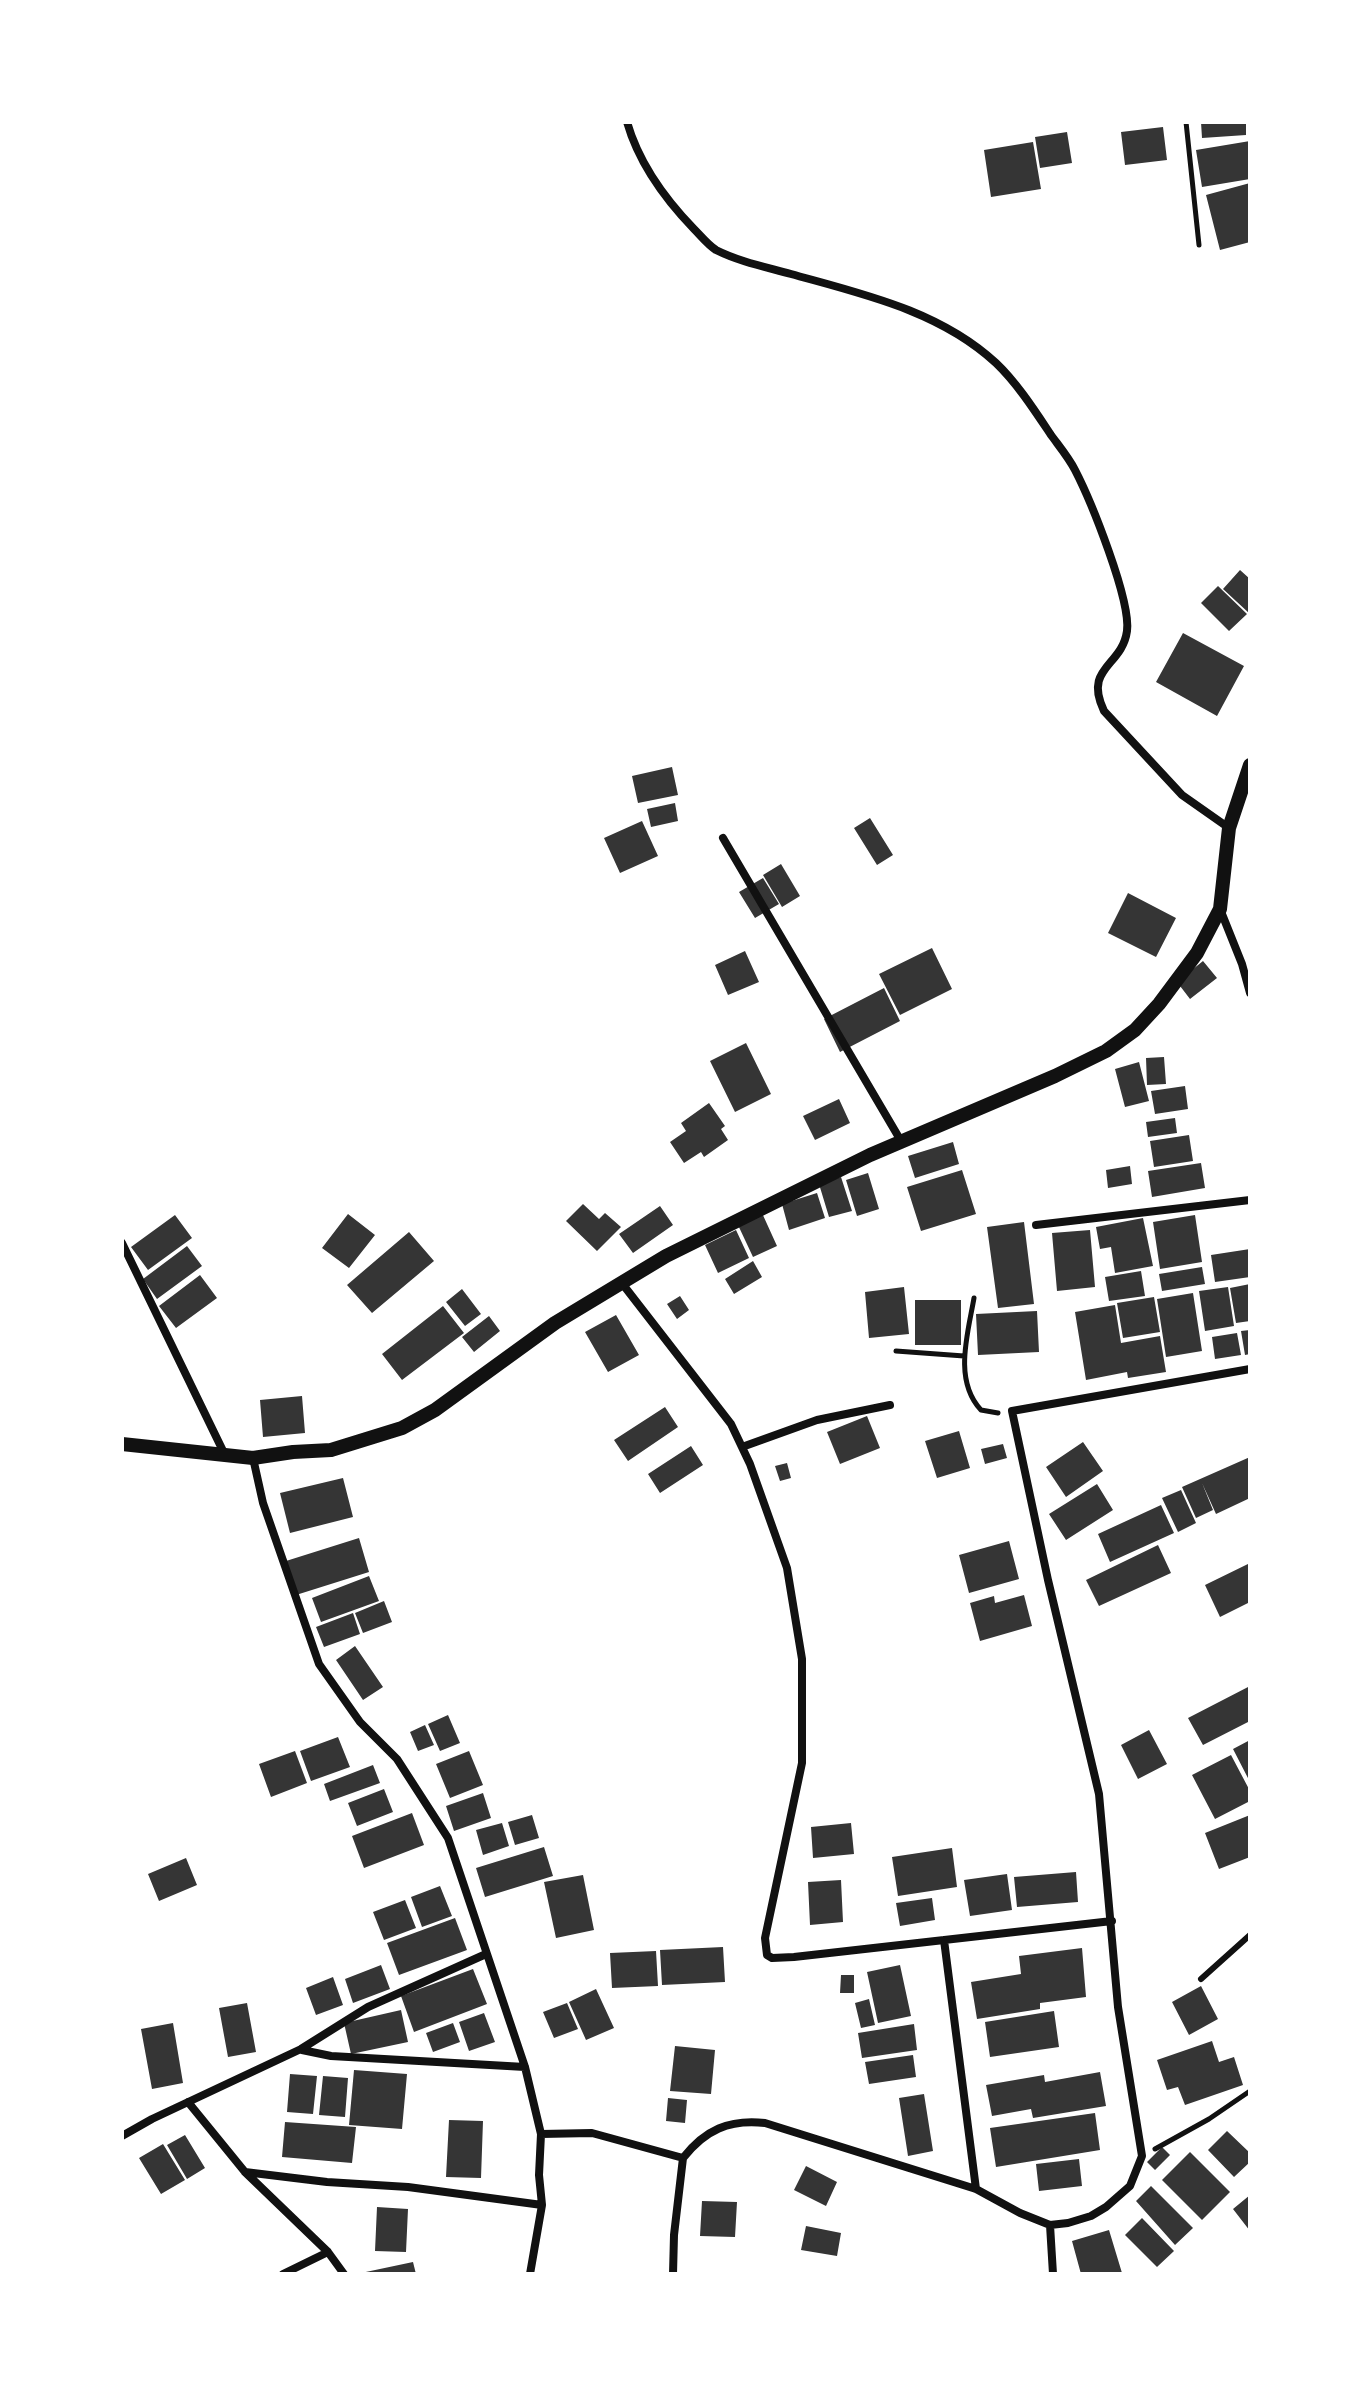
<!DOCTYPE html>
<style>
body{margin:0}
#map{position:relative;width:1372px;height:2396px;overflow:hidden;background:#fff;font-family:"Public Sans",sans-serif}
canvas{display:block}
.frame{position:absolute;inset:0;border:124px solid #fff;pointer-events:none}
</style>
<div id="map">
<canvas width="1372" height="2396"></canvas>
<div class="frame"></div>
</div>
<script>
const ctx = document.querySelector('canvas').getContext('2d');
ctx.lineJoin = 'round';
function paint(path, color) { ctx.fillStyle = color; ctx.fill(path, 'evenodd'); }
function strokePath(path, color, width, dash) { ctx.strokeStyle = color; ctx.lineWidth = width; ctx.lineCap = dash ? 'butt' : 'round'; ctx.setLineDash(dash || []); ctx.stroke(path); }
paint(new Path2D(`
 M1201,122H1246V135L1202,138Z
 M1163,127L1167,160L1125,165L1121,132Z
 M1067,132L1072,163L1040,168L1035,137Z
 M1250,141V179L1202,187L1196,150Z
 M1033,142L1041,189L991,197L984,150Z
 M1250,183V242L1220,250L1206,195Z
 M1240,570L1250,579V614L1223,589Z
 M1218,586L1247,614L1229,631L1201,603Z
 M1183,633L1244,666L1217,716L1156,682Z
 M672,767L678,795L638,803L632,776Z
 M675,803L678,821L651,827L647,809Z
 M870,818L893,855L877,865L854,828Z
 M642,821L658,856L620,873L604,838Z
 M781,864L800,896L782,907L763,875Z
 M763,878L779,904L755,918L739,892Z
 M1128,893L1176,918L1156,957L1108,933Z
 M932,948L952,989L900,1015L879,974Z
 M745,951L759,982L728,995L715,965Z
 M1203,961L1217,978L1190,999L1177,982Z
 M884,988L900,1021L840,1052L824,1019Z
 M746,1043L771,1094L735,1112L710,1061Z
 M1164,1057L1166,1084L1147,1085L1146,1058Z
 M1139,1062L1149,1101L1125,1107L1115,1069Z
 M1185,1086L1188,1109L1155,1114L1151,1091Z
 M839,1099L850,1123L815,1140L803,1116Z
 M709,1103L725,1126L721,1129L728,1140L704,1157L701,1152L684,1163L670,1142L686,1131L681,1123Z
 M1175,1118L1177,1133L1148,1137L1146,1122Z
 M1189,1135L1193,1161L1154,1167L1150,1141Z
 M953,1142L959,1164L915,1178L908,1156Z
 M1201,1163L1205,1188L1152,1197L1148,1171Z
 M1130,1166L1132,1184L1108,1188L1106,1170Z
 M962,1170L976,1214L921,1231L907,1187Z
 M868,1173L879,1209L857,1216L846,1180Z
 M841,1177L852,1211L829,1217L819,1184Z
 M817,1193L825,1218L789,1230L782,1204Z
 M583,1204L599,1219L605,1213L621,1227L597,1251L566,1221Z
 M660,1206L673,1225L633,1253L619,1234Z
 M762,1213L777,1246L753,1257L738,1225Z
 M348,1214L375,1235L349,1268L322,1248Z
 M175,1215L192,1238L148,1270L131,1247Z
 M1195,1215L1202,1262L1160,1269L1153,1222Z
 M1143,1218L1153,1266L1115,1273L1111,1247L1100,1249L1096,1227Z
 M1024,1222L1034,1304L998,1308L987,1227Z
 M736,1230L749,1258L718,1273L705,1245Z
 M1090,1230L1095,1287L1057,1291L1052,1233Z
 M409,1232L434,1261L372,1313L347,1285Z
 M187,1246L202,1266L157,1299L143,1279Z
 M1250,1249V1277L1215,1282L1211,1255Z
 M753,1261L762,1277L734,1294L725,1279Z
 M1202,1267L1205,1284L1162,1291L1159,1274Z
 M1141,1271L1145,1296L1109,1301L1105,1277Z
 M200,1275L217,1298L176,1328L159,1306Z
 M1250,1284V1321L1236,1323L1230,1288Z
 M904,1287L909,1334L869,1338L865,1292Z
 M1228,1287L1234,1326L1205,1331L1199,1291Z
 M462,1289L481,1314L465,1326L446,1302Z
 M1193,1293L1202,1351L1166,1357L1157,1299Z
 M680,1296L689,1310L677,1319L667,1304Z
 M1154,1297L1160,1332L1123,1338L1117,1303Z
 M915,1300H961V1345H915Z
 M1115,1305L1121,1343L1160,1336L1166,1372L1128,1378L1127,1372L1086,1380L1075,1312Z
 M443,1306L464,1333L402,1380L382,1354Z
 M1037,1311L1039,1352L978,1355L976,1314Z
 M616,1315L639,1355L608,1372L585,1332Z
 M489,1316L500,1331L474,1352L462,1337Z
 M1250,1330V1354L1245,1355L1241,1331Z
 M1237,1333L1241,1355L1215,1359L1212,1337Z
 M302,1396L305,1433L263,1437L260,1400Z
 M665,1407L678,1427L628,1461L614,1440Z
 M867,1416L880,1448L840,1464L827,1432Z
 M959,1431L970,1468L937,1478L925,1441Z
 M1083,1442L1103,1471L1066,1497L1046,1467Z
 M1003,1444L1007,1458L985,1464L981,1449Z
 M691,1446L703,1465L660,1493L648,1474Z
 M1250,1457V1498L1216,1514L1202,1483L1213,1510L1196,1518L1182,1487Z
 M787,1463L791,1478L780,1481L775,1466Z
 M343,1478L353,1517L290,1533L280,1493Z
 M1097,1484L1113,1510L1066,1540L1049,1514Z
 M1181,1490L1196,1523L1178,1532L1162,1498Z
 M1161,1505L1174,1533L1110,1562L1098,1534Z
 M359,1538L369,1572L296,1595L286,1561Z
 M1009,1541L1019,1579L969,1593L959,1555Z
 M1158,1545L1171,1573L1099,1606L1086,1580Z
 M1250,1563V1602L1220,1617L1205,1585Z
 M369,1576L379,1601L321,1622L312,1598Z
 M1024,1595L1032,1626L980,1641L970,1603L994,1596L995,1603Z
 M384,1601L392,1622L363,1633L355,1613Z
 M353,1613L360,1634L324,1647L316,1627Z
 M355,1646L383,1687L363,1700L336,1660Z
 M1250,1686V1721L1203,1745L1188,1718Z
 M448,1715L460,1743L440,1751L428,1724Z
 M425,1725L434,1745L418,1751L410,1732Z
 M1149,1730L1167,1764L1138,1779L1121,1745Z
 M338,1737L350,1767L311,1781L300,1751Z
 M1250,1740V1782L1233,1749Z
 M295,1751L307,1783L271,1797L259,1764Z
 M469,1751L483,1785L450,1798L436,1764Z
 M1231,1755L1250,1791V1801L1215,1819L1192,1775Z
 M373,1765L380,1783L330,1801L324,1784Z
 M384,1789L393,1812L357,1826L348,1803Z
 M483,1793L491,1818L454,1831L446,1806Z
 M412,1813L424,1845L364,1868L352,1836Z
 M532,1815L539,1838L515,1845L508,1822Z
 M1250,1815V1857L1219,1869L1205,1833Z
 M502,1823L509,1846L483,1855L476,1830Z
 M851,1823L854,1854L813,1858L811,1827Z
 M544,1847L553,1876L485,1897L476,1868Z
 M952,1848L957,1887L898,1896L892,1857Z
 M186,1858L197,1885L159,1901L148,1874Z
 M1076,1872L1078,1902L1017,1907L1014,1877Z
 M1007,1874L1012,1910L970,1916L964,1880Z
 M583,1875L594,1930L556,1938L544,1882Z
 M841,1880L843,1922L810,1925L808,1882Z
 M440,1886L452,1916L422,1927L411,1897Z
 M932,1898L935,1920L900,1926L896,1903Z
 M405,1900L416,1928L384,1940L373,1912Z
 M455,1918L467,1950L399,1975L387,1943Z
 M723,1947L725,1982L662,1985L660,1950Z
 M1082,1948L1086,1997L1040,2003V2009L977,2019L971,1982L1021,1974L1019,1956Z
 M656,1951L658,1986L612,1988L610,1953Z
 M381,1965L390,1989L353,2003L345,1979Z
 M900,1965L911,2016L878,2023L867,1972Z
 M473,1969L487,2004L414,2032L401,1996Z
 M841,1975H854V1993H840Z
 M333,1977L343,2005L316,2015L306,1988Z
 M1201,1986L1218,2019L1189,2035L1172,2002Z
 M596,1989L614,2028L586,2040L569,2002Z
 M869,1999L875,2025L861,2028L855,2003Z
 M247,2003L256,2052L228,2057L219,2008Z
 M567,2003L578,2029L554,2038L543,2012Z
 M401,2010L408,2042L351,2054L344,2023Z
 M1054,2011L1059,2047L990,2057L985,2022Z
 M484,2013L495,2042L469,2051L459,2022Z
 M173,2023L183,2083L152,2089L141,2029Z
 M453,2023L460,2042L433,2052L426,2033Z
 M914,2024L917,2050L862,2058L858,2033Z
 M1212,2041L1219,2062L1234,2057L1243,2085L1185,2105L1178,2087L1167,2090L1157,2060Z
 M675,2046L715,2050L711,2094L670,2091Z
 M913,2055L916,2077L869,2084L865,2062Z
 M354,2070L407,2074L402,2129L349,2125Z
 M1100,2072L1106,2106L1033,2118L1031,2109L992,2116L986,2085L1044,2075L1045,2082Z
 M290,2074L317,2076L313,2114L287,2112Z
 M323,2076L348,2078L345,2117L319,2115Z
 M924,2094L933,2151L908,2156L899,2098Z
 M668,2098L687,2100L685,2123L666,2121Z
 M1095,2113L1100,2150L996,2167L990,2128Z
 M449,2120L483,2121L481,2178L446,2177Z
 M285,2122L356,2127L352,2163L282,2157Z
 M1227,2131L1250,2153V2162L1234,2177L1208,2150Z
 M185,2135L205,2168L187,2179L167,2145Z
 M163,2144L185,2180L161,2194L139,2158Z
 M1162,2147L1170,2155L1155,2170L1147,2162Z
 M1190,2152L1230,2192L1202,2220L1162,2180Z
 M1079,2159L1082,2186L1039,2191L1036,2164Z
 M806,2166L837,2182L826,2206L794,2190Z
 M1151,2186L1193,2228L1175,2245L1136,2201Z
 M1250,2195V2231L1233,2209Z
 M702,2201L737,2202L735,2237L700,2236Z
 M377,2207L408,2209L406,2252L375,2251Z
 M1142,2218L1174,2251L1157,2267L1125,2235Z
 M806,2226L841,2233L837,2256L801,2250Z
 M1109,2230L1122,2273L1081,2274L1072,2241Z
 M413,2262L416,2274H361V2273Z`), '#353535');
strokePath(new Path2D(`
 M1186,122L1199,245
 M974,1298C968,1333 953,1380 981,1410L998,1413
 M896,1351L964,1356
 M1155,2149L1209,2119L1250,2091`), '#111', 5);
strokePath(new Path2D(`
 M1201,1979L1250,1935`), '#111', 6);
strokePath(new Path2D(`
 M627,122C639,164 665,199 694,229C701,236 708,245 716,250C740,262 766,267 791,274C863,294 940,311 996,363C1017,383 1035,411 1051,435C1059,446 1069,458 1075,470C1091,501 1131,600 1127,631C1122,667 1083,667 1104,711L1182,795L1229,828
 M723,838L901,1141
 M1220,909L1242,964L1250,993
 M1036,1225L1250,1200
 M122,1243L225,1455
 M621,1282L731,1424L750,1464L787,1568L802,1659V1763L765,1938L767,1955L772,1958L794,1957L1112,1921
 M742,1447L817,1420L890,1405
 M253,1458L263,1503L319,1664L360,1722L397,1759L448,1838L525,2067L541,2134L539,2175L542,2205L530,2274
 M944,1940L976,2189
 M302,2050L331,2056L525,2067
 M188,2102L245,2172L328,2252L344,2274
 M541,2134L592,2133L683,2158
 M122,2136L152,2119L301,2049L368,2007L486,1954
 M683,2158C705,2130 729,2119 765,2123L976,2189L1020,2213L1050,2225L1068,2223L1091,2216L1106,2207L1130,2186L1142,2156L1118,2007L1099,1794L1048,1580L1012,1411L1250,1369
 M245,2172L327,2182L408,2187L542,2205
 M1050,2225L1053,2274
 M283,2274L328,2252
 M673,2274L674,2235L683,2158`), '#111', 8);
strokePath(new Path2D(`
 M122,1444L253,1458L293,1452L331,1450L402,1428L435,1410L555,1323L666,1256L870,1155L1055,1076L1106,1051L1135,1030L1159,1004L1197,953L1220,909L1229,828L1250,765`), '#111', 14);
</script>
